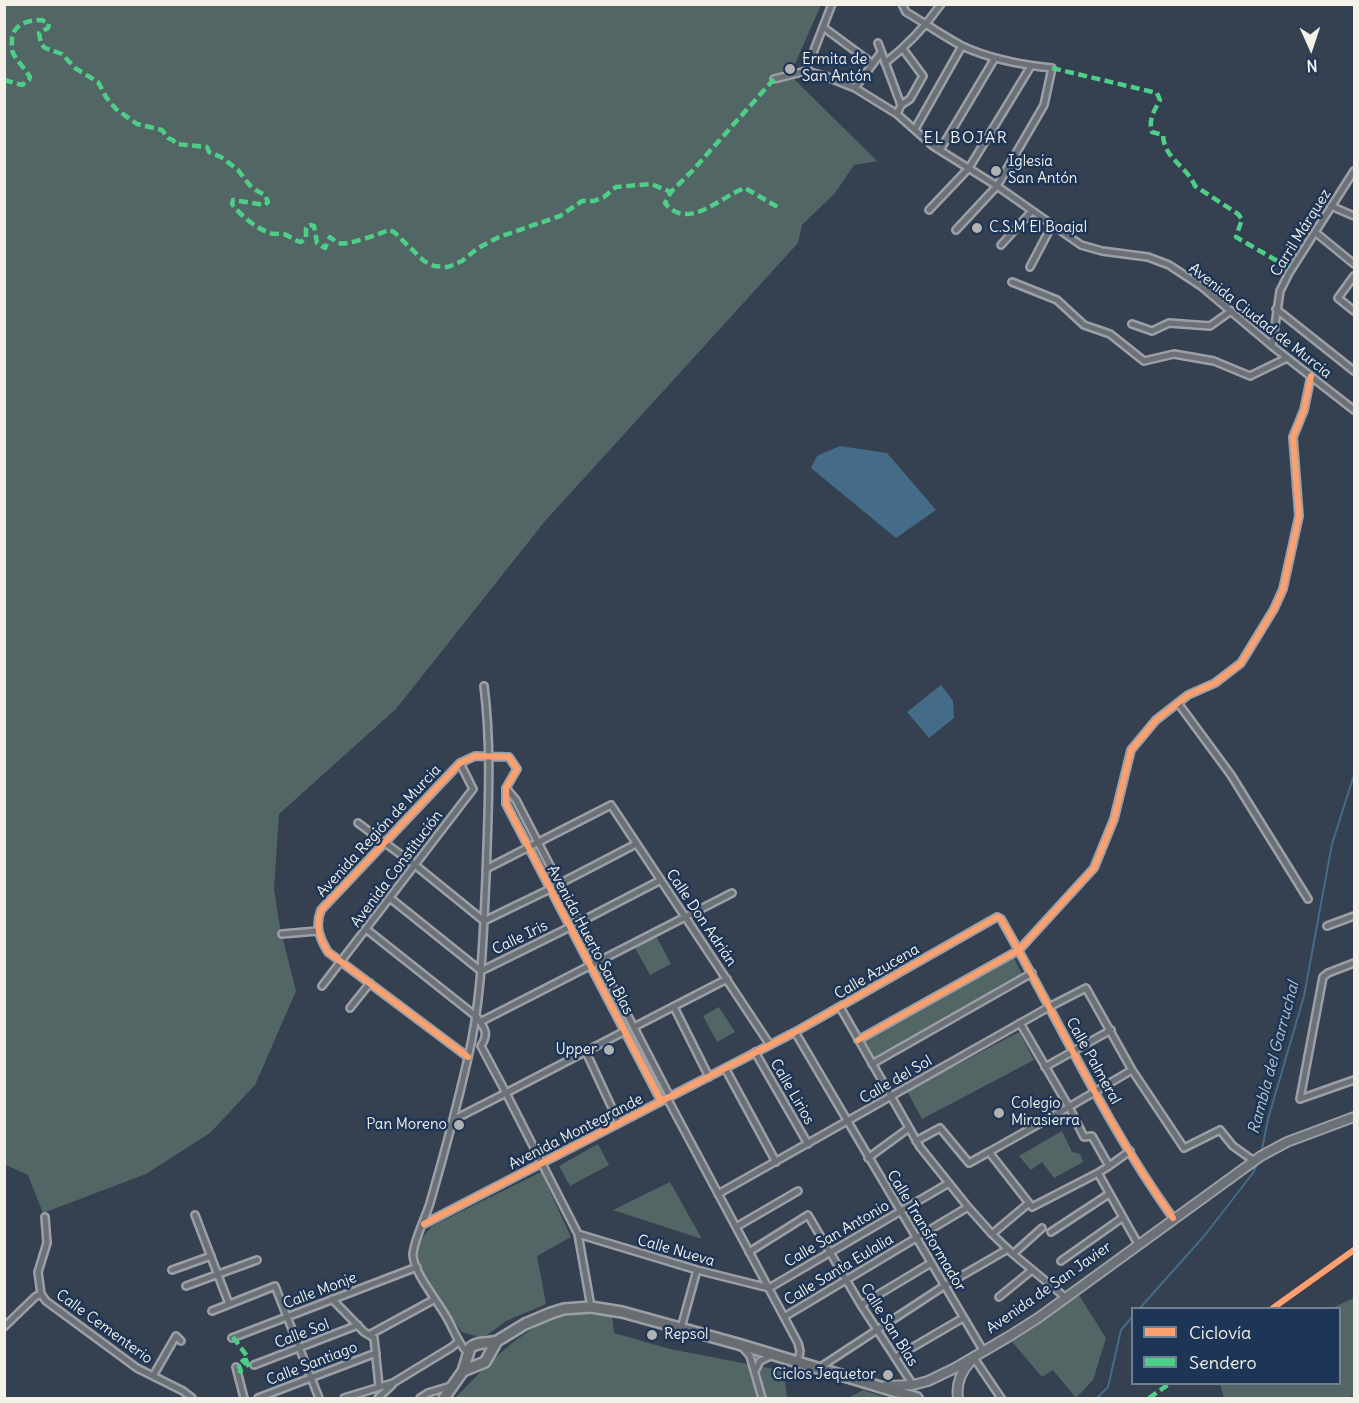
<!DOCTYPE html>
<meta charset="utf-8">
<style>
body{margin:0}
#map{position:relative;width:1359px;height:1403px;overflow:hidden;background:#354050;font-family:Delius,sans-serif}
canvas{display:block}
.frame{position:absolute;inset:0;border:6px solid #f4f1e8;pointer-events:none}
.legend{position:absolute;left:1131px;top:1307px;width:210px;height:78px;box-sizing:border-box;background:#1d3557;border:2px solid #738091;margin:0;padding:8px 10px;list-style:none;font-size:18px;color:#f4f1e8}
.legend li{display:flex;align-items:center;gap:12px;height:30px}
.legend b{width:30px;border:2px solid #738091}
.north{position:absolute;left:1281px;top:18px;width:60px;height:60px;-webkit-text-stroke:4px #1d3557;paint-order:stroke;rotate:177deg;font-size:16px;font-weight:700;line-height:24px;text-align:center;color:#f4f1e8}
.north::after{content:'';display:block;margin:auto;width:21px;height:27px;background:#f4f1e8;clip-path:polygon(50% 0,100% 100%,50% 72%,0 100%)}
</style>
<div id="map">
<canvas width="1359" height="1403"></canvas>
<div class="frame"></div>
<ul class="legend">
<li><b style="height:8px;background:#fca06f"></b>Ciclovía</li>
<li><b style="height:8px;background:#4dcf88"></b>Sendero</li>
</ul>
<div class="north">N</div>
</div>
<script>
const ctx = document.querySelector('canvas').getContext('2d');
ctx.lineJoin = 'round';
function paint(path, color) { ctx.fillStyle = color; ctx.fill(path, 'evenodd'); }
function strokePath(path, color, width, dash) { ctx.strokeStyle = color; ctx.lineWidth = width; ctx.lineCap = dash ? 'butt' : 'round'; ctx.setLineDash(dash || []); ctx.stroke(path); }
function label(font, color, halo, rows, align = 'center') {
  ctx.font = font + ' Delius,sans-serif'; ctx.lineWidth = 5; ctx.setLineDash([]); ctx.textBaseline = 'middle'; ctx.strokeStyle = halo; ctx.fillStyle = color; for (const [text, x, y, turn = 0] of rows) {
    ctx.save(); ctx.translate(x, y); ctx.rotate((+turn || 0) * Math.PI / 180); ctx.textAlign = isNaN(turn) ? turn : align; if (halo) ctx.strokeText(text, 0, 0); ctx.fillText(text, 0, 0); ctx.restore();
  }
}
paint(new Path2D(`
 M4,5H821L790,75L877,161L854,165L835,193L802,225L798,243L545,521L396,709L279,814L274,889L280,928L296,991L255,1085L210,1133L146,1174L43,1213L28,1175L4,1164Z
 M656,936L671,964L650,975L634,946Z
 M1013,956L1022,974L871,1059L861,1041Z
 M719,1007L735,1032L717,1042L703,1016Z
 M1019,1032L1034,1060L922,1119L907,1091Z
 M1062,1131L1072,1152L1080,1154L1083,1162L1054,1178L1042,1162L1031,1170L1019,1156Z
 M598,1144L609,1165L570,1186L559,1166Z
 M541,1172L571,1237L537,1256L546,1304L506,1321L483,1338L462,1332C449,1313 412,1268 419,1246C421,1238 427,1232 432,1226Z
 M670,1182L702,1239L613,1210Z
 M1075,1289L1106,1338L1093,1380L1076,1398L1053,1370L1042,1377L1008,1337Z
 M1354,1298V1395L1347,1398H1224L1220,1384H1340V1308H1332Z
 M583,1314L612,1315L614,1333L670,1349L784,1371L787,1398H455C482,1371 515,1333 551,1320C561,1316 573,1316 583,1314Z
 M863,1390L887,1398H848Z`), '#526765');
paint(new Path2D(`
 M840,446L887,453L936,510L896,538L811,468L817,456Z
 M941,685L953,701L954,718L929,738L907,712Z`), '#446c88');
strokePath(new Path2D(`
 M1261,1154L1268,1119L1304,996L1332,844L1354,775
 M1140,1308L1205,1235L1253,1173L1258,1162
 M1097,1398L1108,1387L1121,1330L1132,1317`), '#446c88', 2);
const street = new Path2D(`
 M902,4L906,12C925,23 943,36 962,46C990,59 1022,65 1052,68L1044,105L997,186L956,230
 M823,27L873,64
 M878,43L901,105
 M885,63C907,46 925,27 941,4
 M806,71L832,4
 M774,79L806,71L825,76L855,88L897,114L933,146L997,186L1081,245L1102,251L1148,257L1169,265L1201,286L1272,346L1354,410
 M855,88L880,54
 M897,114L901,105L910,99L923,76L903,49
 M915,129L962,46
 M940,150L995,58
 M1331,206L1354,216
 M929,210L969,168L1031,66
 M1315,232L1354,264
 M1001,245L1032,211
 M1030,267L1052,225
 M1354,276L1338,298L1354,311
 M1012,282L1057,300L1084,325L1110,334L1144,361L1174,354L1214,361L1250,376L1287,358
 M1276,309L1354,371
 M1132,324L1152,331L1169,323L1210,326L1231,311
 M1272,346L1280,291L1289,273L1354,171
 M1178,703L1231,775L1308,899
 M506,788L516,800L670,1097
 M358,823L415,865L484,921L550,889
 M486,869L611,805L770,1045
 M559,884L636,844
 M390,898L481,971L570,927
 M580,922L661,880
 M1327,926L1354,916
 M366,929L477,1017C485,1029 489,1033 481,1046L506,1093L453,1120
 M282,934L317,931
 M1354,963L1328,973L1323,977L1300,1099L1354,1080
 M322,986L473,789L460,763
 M674,1007L709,1077
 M840,1007L920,1147L968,1207L992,1234L1013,1254L1065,1297
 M350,1008L370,983
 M480,1022L732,893
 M634,1027L727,979
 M795,1032L984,1352
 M858,1040L1019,950L1094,868L1114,819L1131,750L1156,720L1188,695L1215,683L1241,663L1274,609L1283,589L1299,516L1293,437L1304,410L1311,376
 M586,1052L619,1123
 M755,1052L808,1144
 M468,1057L328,952C319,937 315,926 321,910L460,763L475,756L509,757L517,769L506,788V804L661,1101
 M872,1064L1032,973
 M1045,1067L1111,1030
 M725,1068L776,1162
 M1132,1070L1069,1107L1084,1137L1092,1136L1109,1166L1098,1173L1138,1244
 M667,1098L798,1343L800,1351L798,1362
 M916,1141L940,1128L969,1163L989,1152L1032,1207L1098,1173
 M989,1152L1069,1107L1020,1023
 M868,1158L909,1128
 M1109,1166L1130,1151
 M718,1194L1049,1007L1086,988L1132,1070L1184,1148L1220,1130L1233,1146L1254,1161
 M195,1215L229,1304
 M45,1217L47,1243L38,1272L41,1294L46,1301L137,1368L183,1391L192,1398
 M424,1224L795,1032L997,917L1001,919C1058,1019 1106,1125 1173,1218
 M736,1227L798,1191
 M1051,1232L1109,1194
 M578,1234L697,1270L769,1288L949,1183
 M992,1234L1029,1203
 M749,1252L808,1215L861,1305L913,1385
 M1013,1254L1042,1228
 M1061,1261L1122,1218
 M172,1270L211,1256
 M186,1286L257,1260
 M999,1297L1032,1270
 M332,1299L364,1332L374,1338L379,1386
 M861,1305L931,1263
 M591,1307L578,1234L506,1093L625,1031
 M212,1311L275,1286L319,1398
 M784,1317L968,1207
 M4,1327L35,1297L41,1294
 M681,1328L697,1270
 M369,1335L435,1299
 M232,1338L417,1267
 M743,1348L750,1356L762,1398
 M468,1353C458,1344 454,1330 447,1318C438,1301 414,1274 413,1255C413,1242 426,1217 430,1203C444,1155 457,1106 468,1058C482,998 483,937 486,877C488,813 492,749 484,686
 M896,1357L963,1318
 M974,1358L1001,1398
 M254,1365L358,1325
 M236,1367L244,1398
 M819,1368L944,1286L1008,1249
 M755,1371L760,1361L773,1355
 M153,1376L176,1336L181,1341
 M258,1398L376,1353
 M344,1398L393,1383L452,1347L459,1341
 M378,1398L392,1385
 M420,1398L428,1393L451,1386`);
const secondary = new Path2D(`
 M885,1386L913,1385L928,1381L955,1368L1008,1337L1038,1318L1261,1156L1287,1142L1354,1117
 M958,1398C956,1384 960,1373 970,1362`);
const primary = new Path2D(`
 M463,1371L485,1362L497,1341L525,1324L551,1313L564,1309L591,1307L622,1312L738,1344L917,1398
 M444,1398L463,1371L470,1348C477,1341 488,1344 497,1341`);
strokePath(street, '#9ca0a6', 10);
strokePath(secondary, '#9ca0a6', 12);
strokePath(primary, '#9ca0a6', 14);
strokePath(street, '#6c7077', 5);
strokePath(secondary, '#6c7077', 8);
strokePath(primary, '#686d71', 9);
strokePath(new Path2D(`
 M1052,68L1157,93L1160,100C1154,111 1148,120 1152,132L1163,135C1164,159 1186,165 1195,186L1238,214L1242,219L1236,237L1291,269
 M774,79L693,170L671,192L665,203C688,232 721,196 745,188L781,209
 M4,80L22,85L29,80L30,77C25,69 17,61 13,53C11,48 12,43 12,38C14,24 28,20 42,20L49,24L48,28L39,33L41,44L45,48L62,54L75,68L98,82L106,97L116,109L137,124L162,130L168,138L173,140L176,144L207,147L209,152L221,157L238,170L252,188L265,195L268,202L265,205L233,200L232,204C240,215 257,229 270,233C274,235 280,233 284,234C290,236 295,241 301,242L306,238V228L310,225L314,226L317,243L325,248L330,237C333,239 335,242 338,243C347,246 379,234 389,230L394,232L424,261L434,266L448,267L462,261L478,248L499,237L560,216L582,201H594L604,197L616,187L651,184L671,192
 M233,1337L247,1356L245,1358L249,1367H247L244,1360L238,1364L241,1371H239L236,1367
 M1149,1398L1169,1384`), '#4dcf88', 4.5, [9, 4.5]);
strokePath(new Path2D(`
 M858,1040L1019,950L1094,868L1114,819L1131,750L1156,720L1188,695L1215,683L1241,663L1274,609L1283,589L1299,516L1293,437L1304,410L1311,376
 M468,1057L328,952C319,937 315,926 321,910L460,763L475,756L509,757L517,769L506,788V804L661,1101
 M424,1224L795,1032L997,917L1001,919C1058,1019 1106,1125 1173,1218
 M1273,1308L1354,1250`), '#fca06f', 6);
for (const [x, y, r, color] of [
 [790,69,6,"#b1b3b3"],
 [996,171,6,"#b1b3b3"],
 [977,228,6,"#b1b3b3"],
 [609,1050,6,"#b1b3b3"],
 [999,1113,6,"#b1b3b3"],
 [459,1125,6,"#b1b3b3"],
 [652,1335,6,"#b1b3b3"],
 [888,1375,6,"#b1b3b3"]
]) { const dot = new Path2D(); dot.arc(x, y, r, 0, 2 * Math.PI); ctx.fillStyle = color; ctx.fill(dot); strokePath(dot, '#1d3557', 2); }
label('15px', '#f4f1e8', '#1d3557', [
 ["Ermita de",802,60],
 ["San Antón",802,77],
 ["Iglesia",1008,162],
 ["San Antón",1008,179],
 ["C.S.M El Boajal",989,228],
 ["Upper",597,1050,"right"],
 ["Colegio",1011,1104],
 ["Mirasierra",1011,1121],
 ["Pan Moreno",447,1125,"right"],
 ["Repsol",664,1335],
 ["Ciclos Jequetor",876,1375,"right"]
], 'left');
label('15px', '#f4f1e8', '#1d3557', [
 ["Carril Márquez",1301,233,-58],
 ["Avenida Ciudad de Murcia",1260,321,38],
 ["Avenida Región de Murcia",379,831,-47],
 ["Avenida Constitución",397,869,-53],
 ["Calle Don Adrián",701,918,56],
 ["Calle Iris",520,938,-26],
 ["Avenida Huerto San Blas",590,940,62],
 ["Calle Azucena",877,972,-30],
 ["Calle Palmeral",1093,1061,61],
 ["Calle del Sol",896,1080,-30],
 ["Calle Lirios",792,1092,60],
 ["Avenida Montegrande",576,1132,-27],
 ["Calle Transformador",926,1231,59],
 ["Calle San Antonio",837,1234,-30],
 ["Calle Nueva",676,1251,16],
 ["Calle Santa Eulalia",839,1270,-31],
 ["Avenida de San Javier",1049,1288,-35],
 ["Calle Monje",320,1291,-21],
 ["Calle San Blas",889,1325,58],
 ["Calle Cementerio",104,1327,36],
 ["Calle Sol",302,1334,-21],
 ["Calle Santiago",312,1364,-21]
]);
ctx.letterSpacing = '1.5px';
label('16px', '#f4f1e8', '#1d3557', [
 ["EL BOJAR",966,138]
]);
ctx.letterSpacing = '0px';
label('italic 16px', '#b7c4c8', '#1d3557', [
 ["Rambla del Garruchal",1274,1058,-75]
]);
</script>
